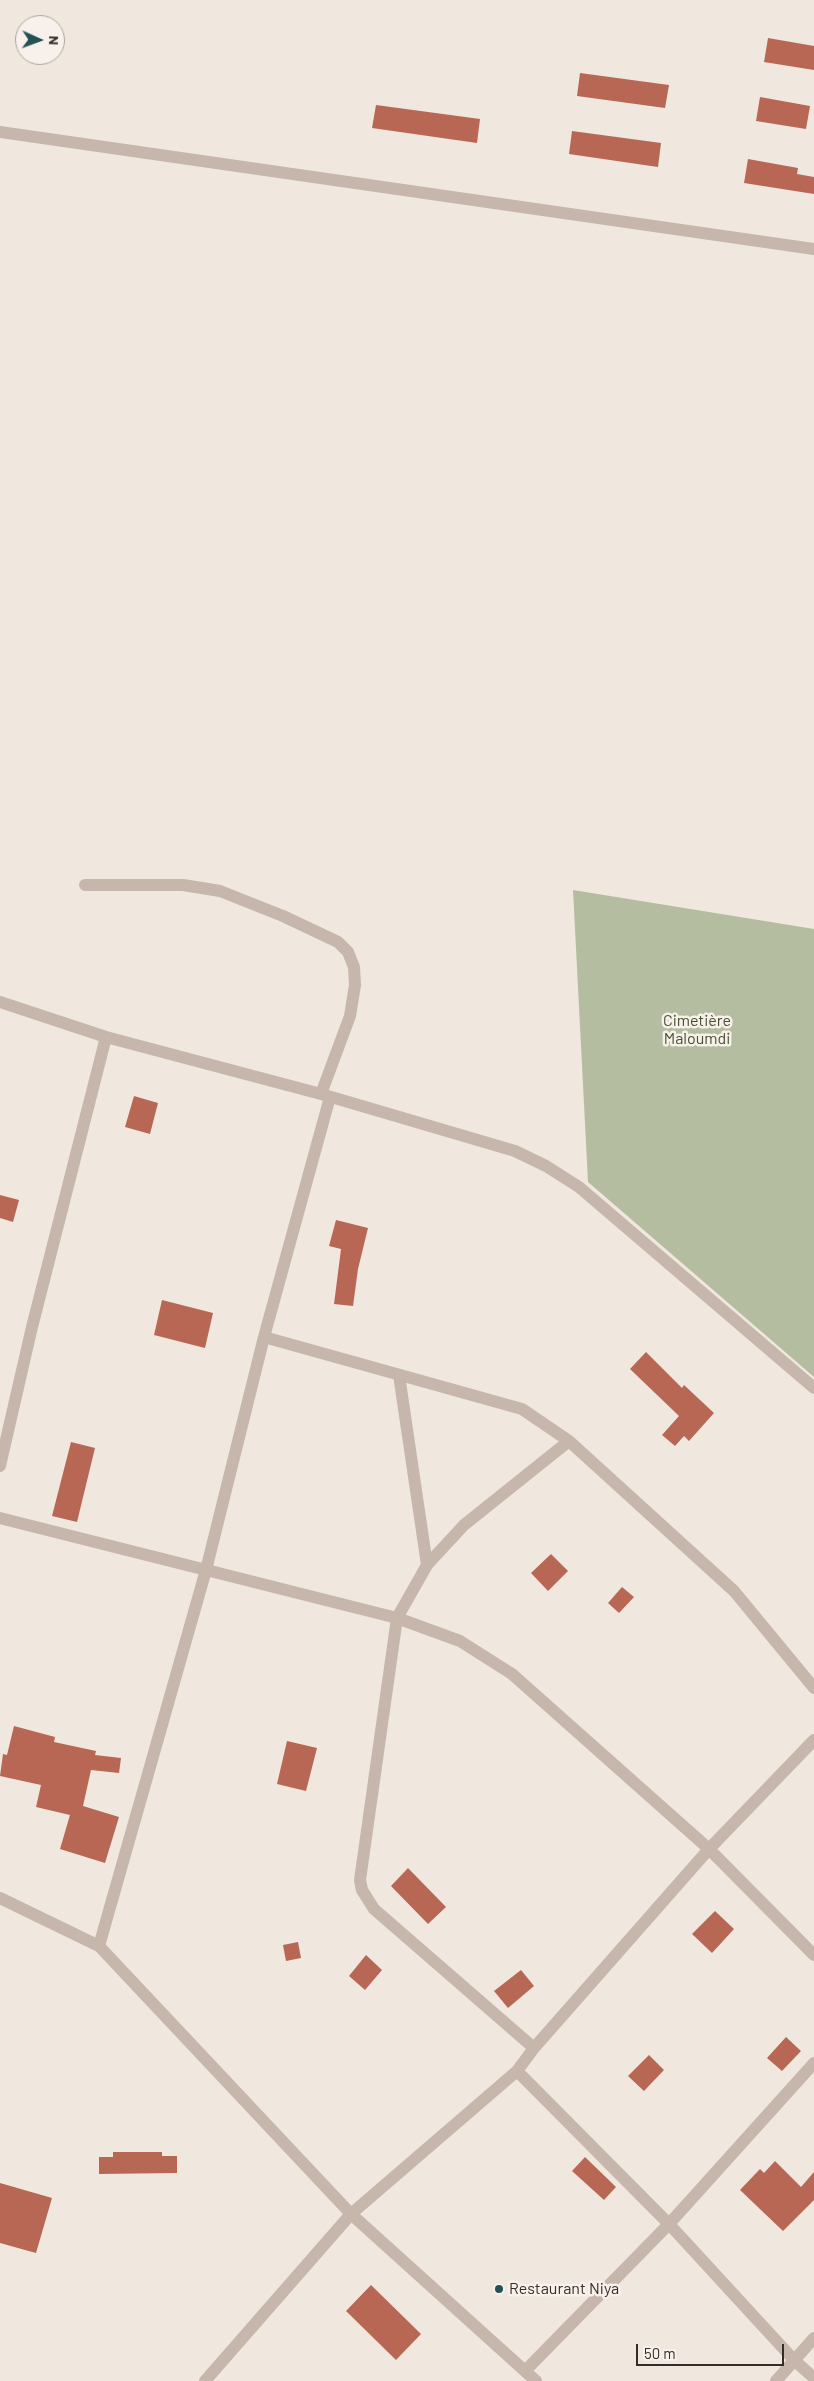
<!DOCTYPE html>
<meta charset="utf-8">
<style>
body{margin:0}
#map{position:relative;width:814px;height:2381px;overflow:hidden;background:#f0e7df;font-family:Barlow,sans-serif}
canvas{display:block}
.north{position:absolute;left:15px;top:15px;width:50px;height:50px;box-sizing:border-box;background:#f8f1eb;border:1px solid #aaa39e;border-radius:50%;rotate:92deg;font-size:14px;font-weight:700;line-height:20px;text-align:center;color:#352d2a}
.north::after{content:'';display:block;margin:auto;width:18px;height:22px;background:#245252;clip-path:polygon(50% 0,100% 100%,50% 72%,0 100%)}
.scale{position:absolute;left:636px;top:2344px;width:148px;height:22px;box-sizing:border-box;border:2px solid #352d2a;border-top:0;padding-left:6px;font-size:15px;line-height:18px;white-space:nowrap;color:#352d2a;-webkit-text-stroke:4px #f8f1eb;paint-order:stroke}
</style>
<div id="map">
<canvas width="814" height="2381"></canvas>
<div class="north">N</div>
<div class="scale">50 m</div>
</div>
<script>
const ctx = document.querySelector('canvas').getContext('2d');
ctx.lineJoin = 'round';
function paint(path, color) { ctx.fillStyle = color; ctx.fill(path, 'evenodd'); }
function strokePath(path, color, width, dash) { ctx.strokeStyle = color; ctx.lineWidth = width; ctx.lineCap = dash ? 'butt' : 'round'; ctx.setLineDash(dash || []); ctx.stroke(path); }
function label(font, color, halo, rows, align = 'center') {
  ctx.font = font + ' Barlow,sans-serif'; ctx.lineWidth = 5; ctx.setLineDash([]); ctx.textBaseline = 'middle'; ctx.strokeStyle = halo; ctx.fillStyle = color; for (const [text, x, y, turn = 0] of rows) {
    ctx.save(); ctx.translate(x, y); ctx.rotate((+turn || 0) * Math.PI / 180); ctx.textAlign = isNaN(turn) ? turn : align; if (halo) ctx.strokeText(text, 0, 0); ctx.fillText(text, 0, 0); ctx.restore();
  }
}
paint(new Path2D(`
 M573,890L814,929V1377L588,1182Z`), '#b5bda0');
paint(new Path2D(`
 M768,38L814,46V70L764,62Z
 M580,73L669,85L665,108L577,96Z
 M760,97L810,106L806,129L756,121Z
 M376,105L480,119L477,143L372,128Z
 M572,131L661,143L658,167L569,154Z
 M748,159L798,168L797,174L814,177V194L744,183Z
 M134,1096L158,1103L150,1134L125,1127Z
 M0,1195L19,1200L13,1222L0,1218Z
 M336,1220L368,1228L358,1269L353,1306L334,1304L341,1249L329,1246Z
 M162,1300L213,1313L205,1348L154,1335Z
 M646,1352L682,1388L684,1385L714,1413L689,1441L684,1436L675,1446L662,1435L679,1416L630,1369Z
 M71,1442L95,1448L77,1522L52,1516Z
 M551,1554L568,1571L548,1591L531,1573Z
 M622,1587L634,1597L619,1613L608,1603Z
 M14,1726L55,1737L54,1742L96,1751L95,1755L121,1758L119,1773L91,1770L83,1806L119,1817L105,1863L60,1849L70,1815L36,1807L41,1785L0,1776L3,1754L7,1755Z
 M287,1741L317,1748L306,1791L277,1784Z
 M408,1868L446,1907L428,1924L391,1886Z
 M715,1911L734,1929L712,1953L692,1934Z
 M298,1942L301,1958L286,1961L283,1945Z
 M366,1955L382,1970L365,1990L349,1976Z
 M521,1970L534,1986L508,2008L494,1991Z
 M786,2037L801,2051L782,2071L767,2058Z
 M649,2055L664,2070L644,2091L628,2076Z
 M113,2152H162V2156H177V2173L99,2174V2157H113Z
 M585,2157L616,2187L604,2200L572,2171Z
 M775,2161L801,2187L814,2172V2200L783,2231L740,2190L760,2169L764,2173Z
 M0,2183L52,2198L36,2253L0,2243Z
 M371,2285L421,2334L396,2360L346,2311Z`), '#b86754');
strokePath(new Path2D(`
 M0,132L814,249
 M85,885H183L220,891L283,916L338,942L348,952L354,967L355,985L350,1016L321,1094
 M0,1002L106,1037L321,1094L515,1151L546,1166L579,1187L814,1388
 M264,1337L522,1409L569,1441L734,1591L814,1688
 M399,1375L427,1565
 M0,1466L32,1327L106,1037
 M0,1518L397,1618L460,1641L512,1674L709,1849L814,1955
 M0,1898L99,1946L351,2214L536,2381
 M99,1946L206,1570L264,1337L330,1097
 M534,2048L374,1909L362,1890L360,1880L397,1618L427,1565L464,1525L569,1441
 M517,2071L669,2224L794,2360L814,2378
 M525,2371L669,2224L814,2063
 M205,2381L351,2214L517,2071L534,2048L709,1849L814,1740
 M776,2381L814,2338`), '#c7b6ac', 12);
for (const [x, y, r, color] of [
 [499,2289,5,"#245252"]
]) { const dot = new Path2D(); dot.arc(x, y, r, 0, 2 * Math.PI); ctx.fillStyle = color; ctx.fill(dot); strokePath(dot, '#f8f1eb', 2); }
label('16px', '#475130', '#f8f1eb', [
 ["Cimetière",697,1021],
 ["Maloumdi",697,1039]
]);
label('16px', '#352d2a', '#f8f1eb', [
 ["Restaurant Niya",509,2289]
], 'left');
</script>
